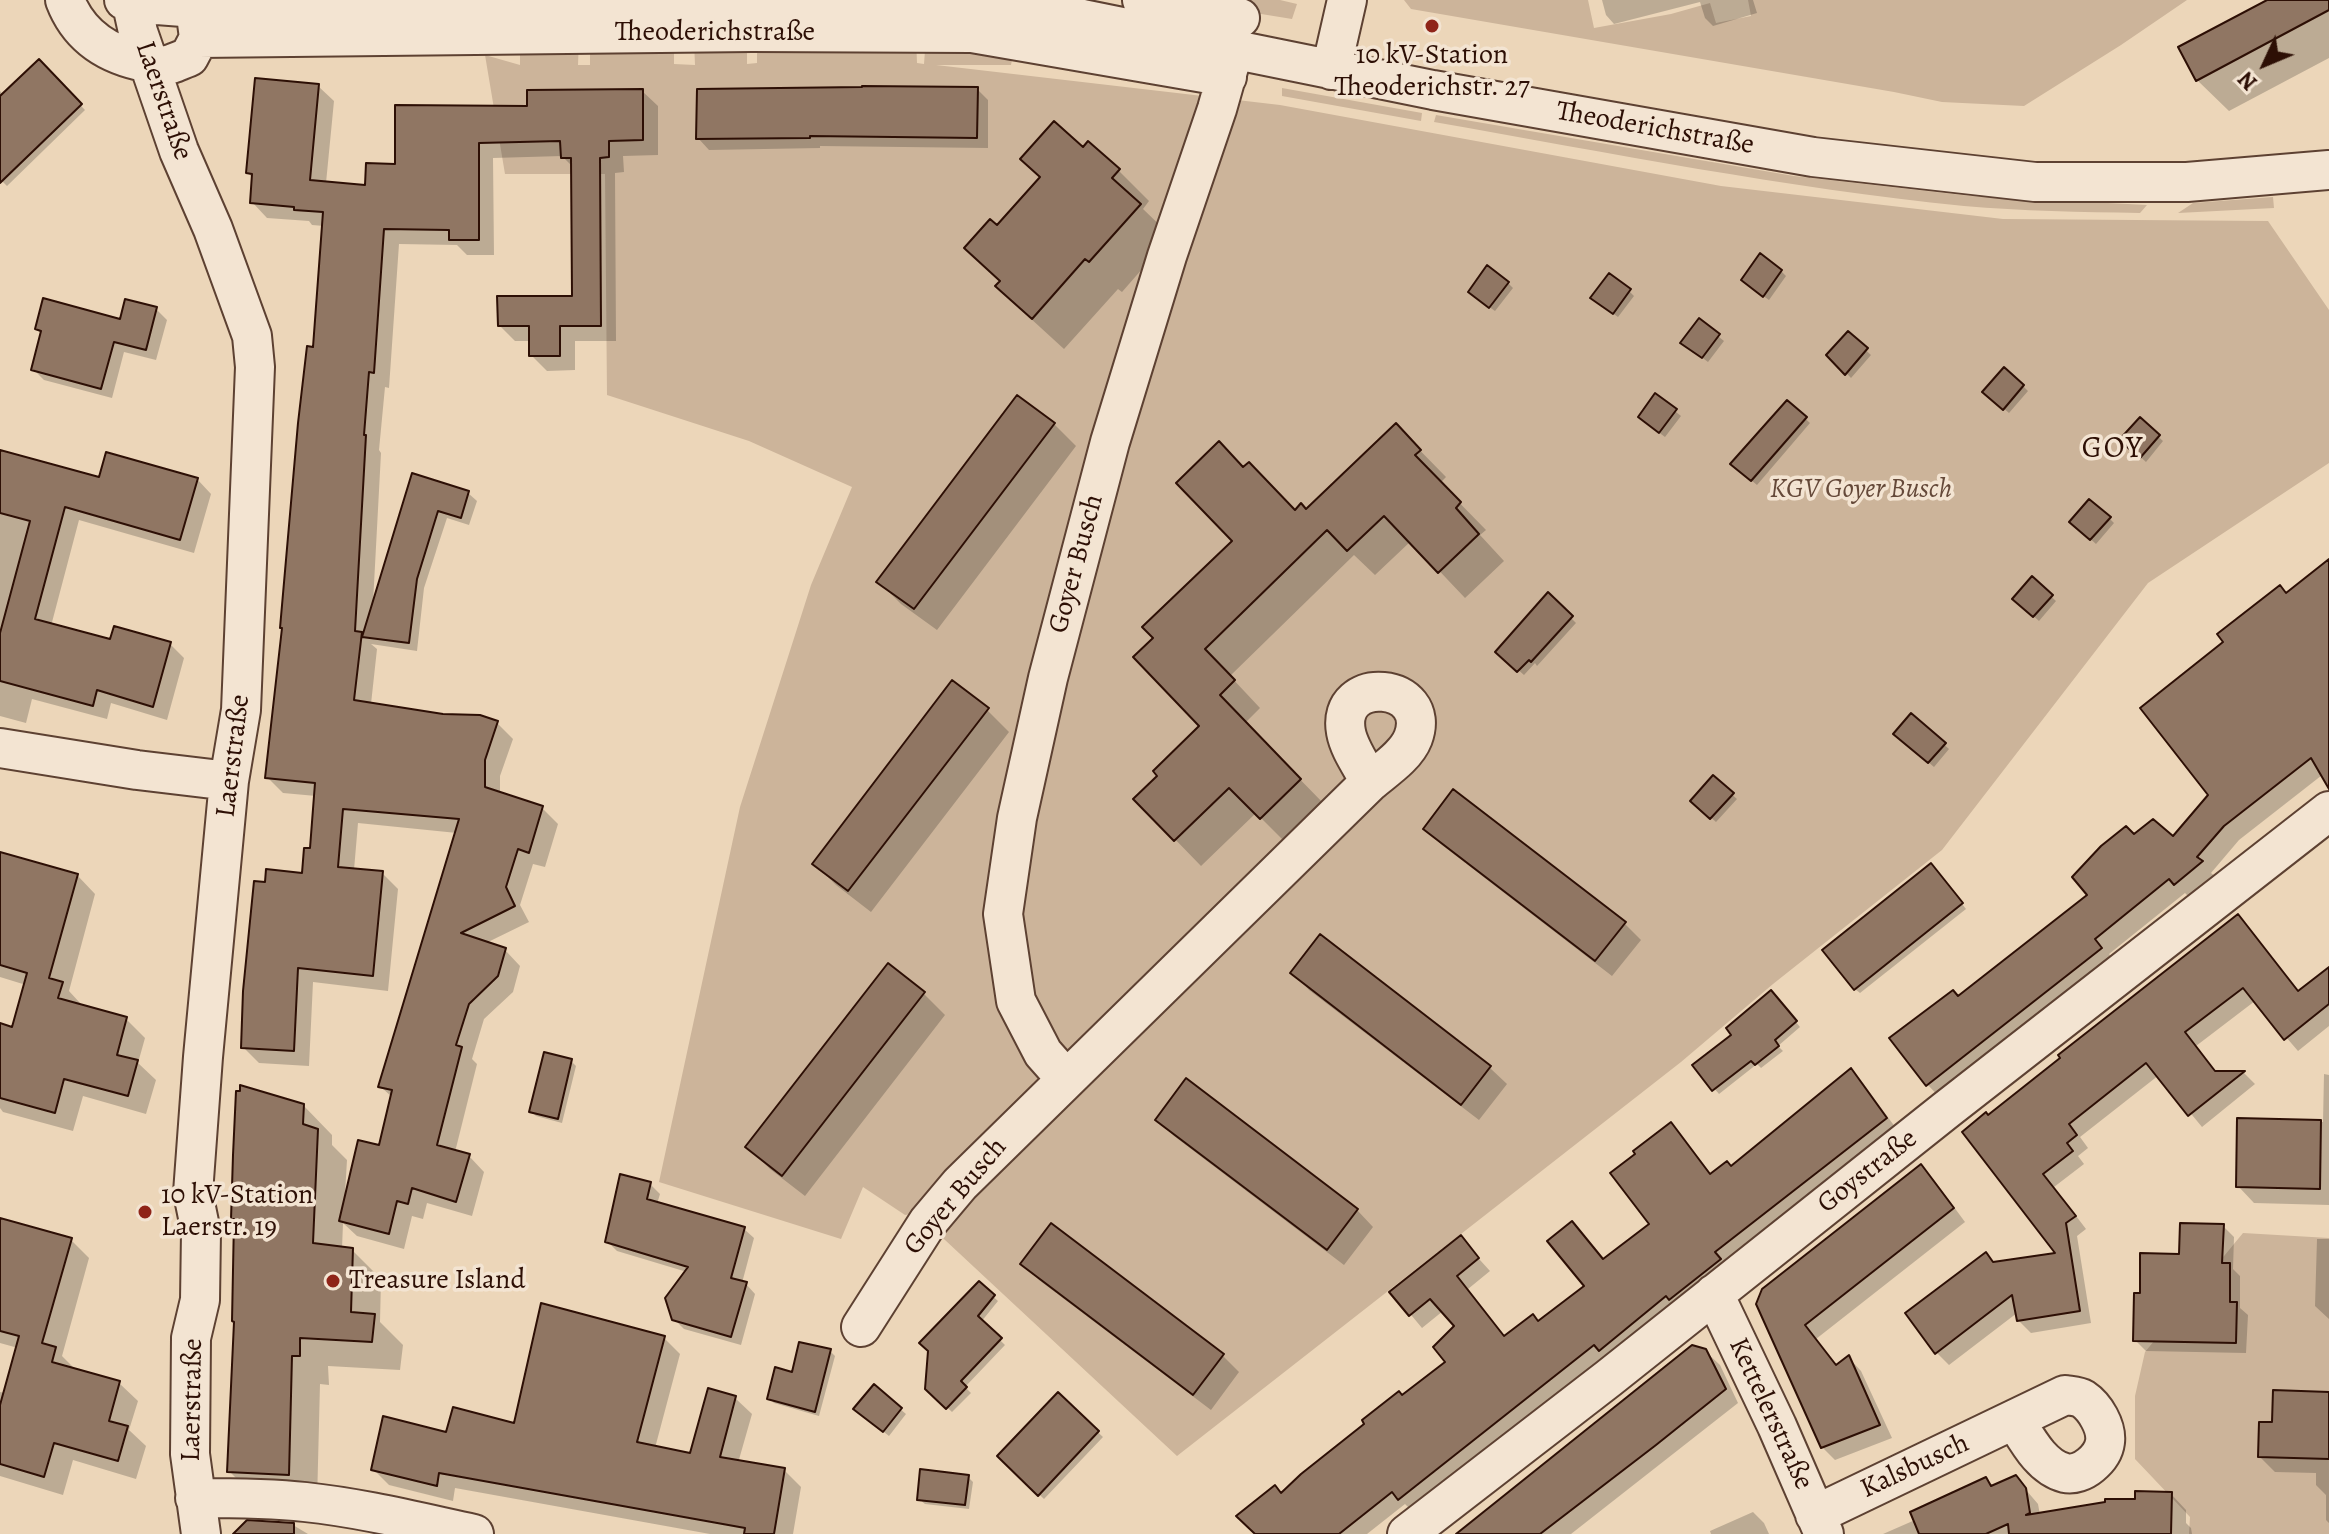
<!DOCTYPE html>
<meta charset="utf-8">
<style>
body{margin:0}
#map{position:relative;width:2329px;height:1534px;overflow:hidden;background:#ecd6b9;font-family:Alegreya,serif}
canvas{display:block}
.north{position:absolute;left:2225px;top:24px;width:80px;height:80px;-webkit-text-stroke:6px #f3e4d2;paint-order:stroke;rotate:226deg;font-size:22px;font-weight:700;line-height:32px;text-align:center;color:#2d0f05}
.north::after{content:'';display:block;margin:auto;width:28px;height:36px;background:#2d0f05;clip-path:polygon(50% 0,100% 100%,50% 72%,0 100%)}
</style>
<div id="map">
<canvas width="2329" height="1534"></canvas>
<div class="north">N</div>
</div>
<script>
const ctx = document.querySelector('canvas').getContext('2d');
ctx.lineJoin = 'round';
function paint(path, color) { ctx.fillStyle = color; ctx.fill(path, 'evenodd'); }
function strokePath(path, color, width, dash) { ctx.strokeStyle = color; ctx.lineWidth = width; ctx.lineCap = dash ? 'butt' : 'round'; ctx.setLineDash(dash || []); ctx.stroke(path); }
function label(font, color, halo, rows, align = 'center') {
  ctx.font = font + ' Alegreya,serif'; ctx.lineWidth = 7; ctx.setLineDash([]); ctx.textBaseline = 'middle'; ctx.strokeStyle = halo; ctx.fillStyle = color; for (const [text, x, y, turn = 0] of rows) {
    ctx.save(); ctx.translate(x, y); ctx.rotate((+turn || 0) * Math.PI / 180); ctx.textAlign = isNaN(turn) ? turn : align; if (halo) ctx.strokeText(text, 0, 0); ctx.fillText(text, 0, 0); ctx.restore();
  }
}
paint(new Path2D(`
 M1251,0H1280L1297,4L1292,19L1249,12Z
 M1404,0H1588L1594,28L1671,14L1710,3L1716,23L1751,16L1748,0H2187L2121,45L2024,106L1942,102L1894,92L1411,9Z
 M747,37V64L757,63V37H916L917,63L924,64L926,37L1015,44L1011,65H936L1280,105L1721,186L2003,219L2268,221L2329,310V463L2148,583L1942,850L1773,984L1681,1062L1177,1456L916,1213L905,1215L863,1187L841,1239L659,1182L740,807L811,585L852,487L749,441L607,395L605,174H505L485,55L520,65V51L579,38L578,65H590V39L674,44V64L695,65L694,41Z
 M1282,88L1422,113L1421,121L1282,96Z
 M1436,115L1794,176L1971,196L2147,205L2140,213C2081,212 2022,211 1964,206C1786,188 1610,153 1434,122Z
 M2273,197L2274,208L2178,213L2193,203Z
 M2243,1233L2329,1238V1534H2189L2190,1517L2135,1459V1396L2145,1352Z`), '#ccb49a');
paint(new Path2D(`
 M1602,0H1753L1757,13L1713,26L1705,18L1700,2L1614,24L1606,15Z
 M2272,0H2329V58L2229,111L2197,80Z
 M39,62L85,110L7,186L0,179V91L3,95Z
 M318,86L334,101L326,183L367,187L397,166L529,108L642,91L658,106V155L623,156L624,172L615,173L616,341H575V370L547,371L531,355V341H515L500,326L574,298L573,167L562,156L493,158L494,255H467L457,245L399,244L389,388L385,387L379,450L381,453L373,603L414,476L468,493L477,501L469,525L447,518L424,588L417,651L371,644L377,649L371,704L497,723L513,739L500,776V794L542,808L558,824L545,867L533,864L520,905L529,922L486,943L505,950L520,966L513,992L484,1019L472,1059L477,1064L455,1152L469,1156L484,1172L472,1216L427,1203L423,1219L412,1216L404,1249L357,1236L343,1223L342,1249L352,1250L381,1279L380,1322L403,1345L400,1370L328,1366L329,1385L320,1384L317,1503L258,1500L229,1471L236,1323V1222L233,1219L303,1105L332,1135V1145L347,1160L345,1194H347L380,1148L393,1098L380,1086L457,833L358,823L354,870L382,873L398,889L388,991L313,982L309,1066L259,1063L243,1047L267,884L304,875L312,850L316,796L283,793L267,777L315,349L324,226L312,225L309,221L267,218L252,202L254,179L248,173Z
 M977,89L988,100V148L820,146V148L709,150L698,138Z
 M1083,150L1118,170L1149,201L1143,209L1171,236L1122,292L1118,289L1064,349L1029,317L1001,282L967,248L997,228L1042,178Z
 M1781,271L1786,276L1769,300L1748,285Z
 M1508,283L1513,288L1495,311L1475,297Z
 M1629,291L1634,296L1618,317L1598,303Z
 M156,309L167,320L156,360L124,352L112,398L44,380L33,369L42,334L37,329L121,321Z
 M1699,321L1724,341L1708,362L1688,347Z
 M1848,334L1871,355L1851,378L1829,355Z
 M2023,386L2028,391L2009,413L1985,392Z
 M1656,396L1681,416L1665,437L1645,422Z
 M1788,403L1810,423L1757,485L1738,469Z
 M2140,420L2163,441L2146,462L2122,440Z
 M1054,424L1076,446L937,630L901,604L879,582Z
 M1396,426L1446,477L1440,483L1486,530L1480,535L1504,561L1465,598L1411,541L1375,575L1354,555L1230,676L1260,708L1245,723L1326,806L1287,844L1256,813L1201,866L1136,799L1160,776L1202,726L1155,638L1235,541L1244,469L1295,512L1307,511Z
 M0,452L100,480L197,479L211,494L194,553L79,520L51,626L112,641L170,644L184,658L167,720L111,703L107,719L32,699L26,723L0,716Z
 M2109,518L2114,523L2096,544L2072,522Z
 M2329,562V773L2326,772L2239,840L2211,873L2216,877L2190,898L2185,893L2109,954L2116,963L1942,1100L1928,1085L1892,1038L1958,998L2089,895L2134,837L2173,839L2210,795L2287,595Z
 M2032,579L2056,601L2039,621L2015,599Z
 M1548,595L1576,623L1537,666L1535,663L1524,675L1498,652Z
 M987,710L1009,732L871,912L836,885L814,863Z
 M1911,715L1949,749L1934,767L1900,738Z
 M1713,778L1737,799L1716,822L1693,801Z
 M1425,829L1624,923L1641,940L1612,976L1442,845Z
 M0,854L77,875L95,894L69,991L80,1003V1006L126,1019L145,1038L138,1063L156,1080L146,1114L83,1096L73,1131L3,1112L0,1108V1037L14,1030L26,985L0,977Z
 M1936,871L1966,909L1860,993L1855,989Z
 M2238,917L2250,929L2300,992L2329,969V1026L2298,1051L2255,1001L2196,1046L2217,1073H2244L2255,1084L2202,1127L2159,1075L2080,1137L2088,1148L2078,1156L2084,1164L2054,1187L2086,1229L2077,1236L2091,1323L2031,1333L2018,1320L2017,1313L1949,1365L1937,1353L1907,1313L1995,1264L2058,1254L1989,1118Z
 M1320,937L1490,1068L1507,1084L1479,1120L1309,990L1293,973Z
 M923,993L945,1015L805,1196L770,1169L748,1147Z
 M1776,998L1800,1027L1778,1046L1783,1051L1761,1068L1757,1064L1719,1094L1695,1066Z
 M571,1061L576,1066L562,1123L536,1116L531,1111Z
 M1851,1071L1863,1083L1898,1131L1412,1511L1405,1504L1367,1534H1257L1282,1495L1448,1362L1457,1327L1443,1311L1422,1328L1392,1292L1460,1238L1490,1271L1468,1289L1505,1337L1539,1323L1587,1287L1584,1236L1604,1261L1652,1224L1670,1125L1683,1138L1712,1175L1731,1168Z
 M2324,1074L2329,1075V1205L2254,1203L2238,1186L2239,1120L2323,1122Z
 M1157,1119L1357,1210L1373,1227L1344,1265L1174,1136Z
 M1921,1167L1934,1180L1965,1222L1816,1339L1837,1367L1849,1358L1861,1371L1892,1438L1835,1460L1822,1447L1758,1304Z
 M650,1184L660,1194L657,1204L744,1229L754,1238L742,1283L746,1284L755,1294L741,1345L684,1329L674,1319L687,1272L617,1251L607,1241Z
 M0,1219L71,1240L89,1258L62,1356L73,1367V1370L119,1383L138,1401L129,1430L146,1446L136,1479L73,1460L63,1495L0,1476V1392L5,1393L18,1348L0,1343Z
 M1051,1225L1223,1356L1239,1372L1211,1410L1039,1280L1023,1263Z
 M2223,1226L2234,1237L2233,1269L2240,1276V1308L2248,1315L2246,1353L2146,1351L2135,1340L2142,1295Z
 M2317,1239H2329V1319L2315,1306Z
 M979,1284L998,1301L981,1322L1005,1345L965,1387L971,1393L952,1412L927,1388L930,1350Z
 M664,1338L680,1354L655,1448L691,1455L735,1398L752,1414L738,1463L784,1470L801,1487L793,1534H710L455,1488L453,1501L389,1485L373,1469L448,1434L515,1426Z
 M830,1351L835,1356L819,1416L774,1403L769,1398L794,1375Z
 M1705,1351L1720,1365L1738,1403L1571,1534H1458Z
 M874,1387L906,1414L889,1436L861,1414Z
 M2329,1394V1523L2326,1520V1495L2316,1485V1473L2275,1472L2260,1457L2274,1424Z
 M1058,1395L1103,1437L1044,1499L999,1456Z
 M968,1477L973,1482L969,1509L925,1504L919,1499Z
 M2015,1477L2038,1504L2040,1515L2171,1494L2186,1510V1523L2191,1528L2192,1534H1883L1915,1520L1986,1479L1994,1487Z
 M1753,1512L1764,1523L1769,1534H1711L1710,1531Z
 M293,1525L308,1534H235Z`), '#0003');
const building = new Path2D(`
 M2267,0H2329V10L2196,81L2178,47Z
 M39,59L82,104L0,183V96Z
 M255,78L319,84L310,180L365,185L366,163L395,164V105L527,106V90L643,89V140L609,141V157L600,158L601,326H560V356H529V326H498L497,296H572L571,158H561L560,141L479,143V240H449V230L384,229L374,373L369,372L364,435H366L355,631L362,632L354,700L443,714L480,715L498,721L485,760V787L543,806L529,853L518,849L506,887L515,906L461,933L506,948L498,976L469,1004L456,1045L462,1047L437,1145L470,1154L456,1202L412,1188L408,1204L397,1201L389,1234L339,1221L358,1140L379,1145L392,1090L378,1087L459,819L343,809L338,867L383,871L373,976L298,968L294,1051L241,1048L243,991L254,881L265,882L266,869L302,873L304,848H310L315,783L265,778L282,628H280L298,423L307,346L313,347L323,212L294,210V207L250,203L252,174L246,173Z
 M862,86L978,87L977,138L810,136V138L696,139L697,89L862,87Z
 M1054,121L1083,147L1088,141L1120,169L1112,178L1141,204L1089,262L1085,259L1032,319L995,286L1000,281L964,248L990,219L997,225L1040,177L1020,159Z
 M1760,253L1782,270L1763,297L1741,280Z
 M1487,265L1509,282L1489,308L1468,292Z
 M1609,273L1631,289L1613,314L1590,298Z
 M43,298L120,319L125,299L157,307L146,350L114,342L101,389L31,370L41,331L35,329Z
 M1699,318L1720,334L1702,358L1680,343Z
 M1848,331L1868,348L1845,375L1826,355Z
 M2004,367L2024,385L2003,410L1982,392Z
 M1655,393L1677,409L1659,433L1638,417Z
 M1017,395L1055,423L914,609L876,582Z
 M1787,400L1807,417L1751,481L1730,464Z
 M2140,417L2160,435L2140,458L2119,440Z
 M1396,423L1421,450L1415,455L1461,502L1456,508L1479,534L1438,573L1384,516L1347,551L1327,530L1205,649L1235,680L1220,695L1301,779L1260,819L1229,788L1174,841L1133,799L1157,776L1153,771L1199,726L1133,657L1153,638L1142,627L1232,541L1176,483L1219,441L1243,467L1249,462L1295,510L1301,503L1306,509Z
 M0,450L99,477L106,452L198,478L180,540L65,507L35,619L110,639L114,626L171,642L153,707L97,690L93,706L0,681V633L30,521L0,513Z
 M412,473L469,491L461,518L438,511L417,579L409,643L362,637Z
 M2089,499L2111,517L2090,540L2069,522Z
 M2329,559V789L2311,758L2224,826L2197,857L2203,861L2174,885L2169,879L2095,939L2102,948L1926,1086L1889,1038L1953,990L1958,996L2087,895L2072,877L2101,846L2126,826L2134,834L2153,819L2173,836L2208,795L2140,708L2223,642L2217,634L2280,585L2286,593Z
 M2032,576L2053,595L2033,617L2012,599Z
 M1548,592L1573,616L1531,662L1529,660L1517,672L1495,652Z
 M952,680L989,708L848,891L812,864Z
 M1911,713L1946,743L1928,763L1893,734Z
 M1713,775L1734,793L1710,819L1690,801Z
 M1453,789L1626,922L1595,961L1423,829Z
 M0,852L78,874L49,978L63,982L58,998L127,1017L117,1055L138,1060L128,1096L64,1079L55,1113L0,1098V1023L12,1027L27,973L0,965Z
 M1931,863L1963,903L1854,990L1822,950Z
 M2238,914L2298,991L2329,967V1004L2284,1040L2243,988L2185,1032L2215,1071H2245L2188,1116L2146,1063L2069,1124L2077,1135L2067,1143L2073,1151L2043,1174L2076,1216L2066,1223L2080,1311L2017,1321L2012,1295L1935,1354L1905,1313L1986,1252L1993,1262L2055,1253L1962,1132L1986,1112L1988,1115L2060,1058L2058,1055Z
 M1320,934L1491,1066L1461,1105L1290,973Z
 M888,963L925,992L782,1176L745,1147Z
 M1771,990L1797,1021L1775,1040L1779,1046L1755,1065L1751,1061L1712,1091L1692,1065L1731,1035L1726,1028Z
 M544,1052L572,1059L558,1119L529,1112Z
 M1851,1068L1887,1118L1715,1252L1721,1259L1669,1300L1666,1296L1599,1351L1594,1345L1398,1500L1392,1492L1339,1534H1255L1236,1516L1275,1485L1281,1493L1301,1474L1364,1424L1362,1420L1399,1391L1402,1395L1445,1362L1433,1347L1454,1326L1430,1299L1409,1316L1389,1292L1461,1235L1479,1258L1457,1276L1504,1336L1533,1314L1538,1321L1584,1286L1547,1241L1572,1221L1603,1259L1649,1224L1610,1173L1635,1154L1633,1151L1671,1122L1710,1174L1727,1161L1731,1166Z
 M1186,1078L1358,1209L1327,1250L1155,1120Z
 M240,1085L304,1104L303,1124L318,1129L313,1243L353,1248L351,1312L375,1314L372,1342L300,1338V1356H292L289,1475L227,1472L234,1322L232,1321L234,1219H231L233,1155L236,1091H240Z
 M2237,1118L2321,1120L2320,1189L2236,1187Z
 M1921,1164L1954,1208L1805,1325L1836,1365L1849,1355L1880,1425L1821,1448L1756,1304L1762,1289Z
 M620,1174L651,1182L647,1199L745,1227L731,1278L747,1282L731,1337L672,1320L665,1298L688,1267L605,1242Z
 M0,1218L72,1238L42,1343L56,1347L52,1362L120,1381L109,1421L128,1426L118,1461L54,1443L44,1477L0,1464V1405L19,1336L0,1331Z
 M1051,1223L1224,1354L1193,1395L1020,1264Z
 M2180,1223L2224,1224L2222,1263H2230V1302H2237L2236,1343L2133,1341L2134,1293H2140V1253L2179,1254Z
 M979,1281L995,1295L978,1316L1002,1338L961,1381L967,1387L946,1409L925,1389L928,1351L919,1343Z
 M541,1303L665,1336L637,1442L690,1453L708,1388L736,1396L720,1457L785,1468L774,1534H744L745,1528L439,1473L437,1486L371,1470L383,1416L446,1432L453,1407L514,1423Z
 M799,1342L831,1349L815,1412L767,1399L775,1367L792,1372Z
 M1692,1345L1706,1349L1726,1389L1656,1445L1540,1534H1456Z
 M874,1384L902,1408L883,1432L853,1409Z
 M2273,1390L2329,1392V1459L2258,1457L2259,1422H2272Z
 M1058,1392L1099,1431L1038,1496L997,1456Z
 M920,1469L969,1475L965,1505L917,1500Z
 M2016,1475L2026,1488L2030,1513L2026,1515L2105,1502V1499H2135V1491L2172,1492L2171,1534H2009L2008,1524L1986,1534H1919L1910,1512L1986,1477L1991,1486Z
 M247,1520L294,1523V1534H233Z`);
paint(building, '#907663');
strokePath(building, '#2d0f05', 2);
const minor = new Path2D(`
 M65,0C78,34 105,53 140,61C150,64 162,67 171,64C177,62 183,59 189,57L199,38L196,15
 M124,0L131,3L196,8L322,4L537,3L973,4L1024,9L1083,19L1433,90L1813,157L2035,182H2187L2329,170
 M131,0L138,32L179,151L213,229L252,336L255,367L241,710L229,781L203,1057L193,1193L201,1232L200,1300L191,1338L190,1454L201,1534
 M1142,0L1240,18
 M199,38L752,32L972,33L1227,77
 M1331,70L1347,0
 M0,748L137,770L229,781
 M1066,1079L1043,1053L1016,1001L1003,914L1017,818L1048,678L1110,442L1167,256L1217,109L1234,49
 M1714,1294L1777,1426L1824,1534
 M861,1327L928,1222L960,1184L1370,782C1384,770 1406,756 1413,738C1434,682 1335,673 1346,732C1349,749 1362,766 1370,782
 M195,1498C232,1498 269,1498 305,1502C362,1508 418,1522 474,1534
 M1815,1515L2065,1395C2071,1396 2078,1396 2083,1399C2095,1407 2107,1427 2105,1442C2103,1458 2082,1477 2065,1473C2041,1467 2027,1439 2015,1420
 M1407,1534L1609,1378L1946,1110L2329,811`);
strokePath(minor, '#5d4132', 42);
strokePath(minor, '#f3e4d2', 38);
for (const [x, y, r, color] of [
 [1432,26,8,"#8f2418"],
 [145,1212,8,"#8f2418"],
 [333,1281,8,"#8f2418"]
]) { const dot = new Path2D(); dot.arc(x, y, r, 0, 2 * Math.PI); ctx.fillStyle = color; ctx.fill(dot); strokePath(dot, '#f3e4d2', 3); }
label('28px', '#2d0f05', '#f3e4d2', [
 ["Theoderichstraße",715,33],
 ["Laerstraße",163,101,71],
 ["Theoderichstraße",1655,129,10],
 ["Goyer Busch",1077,564,-75],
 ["Laerstraße",234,756,-83],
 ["Goystraße",1868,1172,-38],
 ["Goyer Busch",956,1197,-50],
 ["Laerstraße",193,1400,-89],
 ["Kettelerstraße",1770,1414,65],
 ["Kalsbusch",1915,1467,-25]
]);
label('28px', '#2d0f05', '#f3e4d2', [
 ["10 kV-Station",1432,56,"center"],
 ["Theoderichstr. 27",1432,88,"center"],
 ["10 kV-Station",161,1196],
 ["Laerstr. 19",161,1228],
 ["Treasure Island",349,1281]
], 'left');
label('italic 28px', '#654939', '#f3e4d2', [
 ["KGV Goyer Busch",1861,490]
]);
ctx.letterSpacing = '2px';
label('30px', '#2d0f05', '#f3e4d2', [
 ["GOY",2113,450]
]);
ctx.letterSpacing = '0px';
</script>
